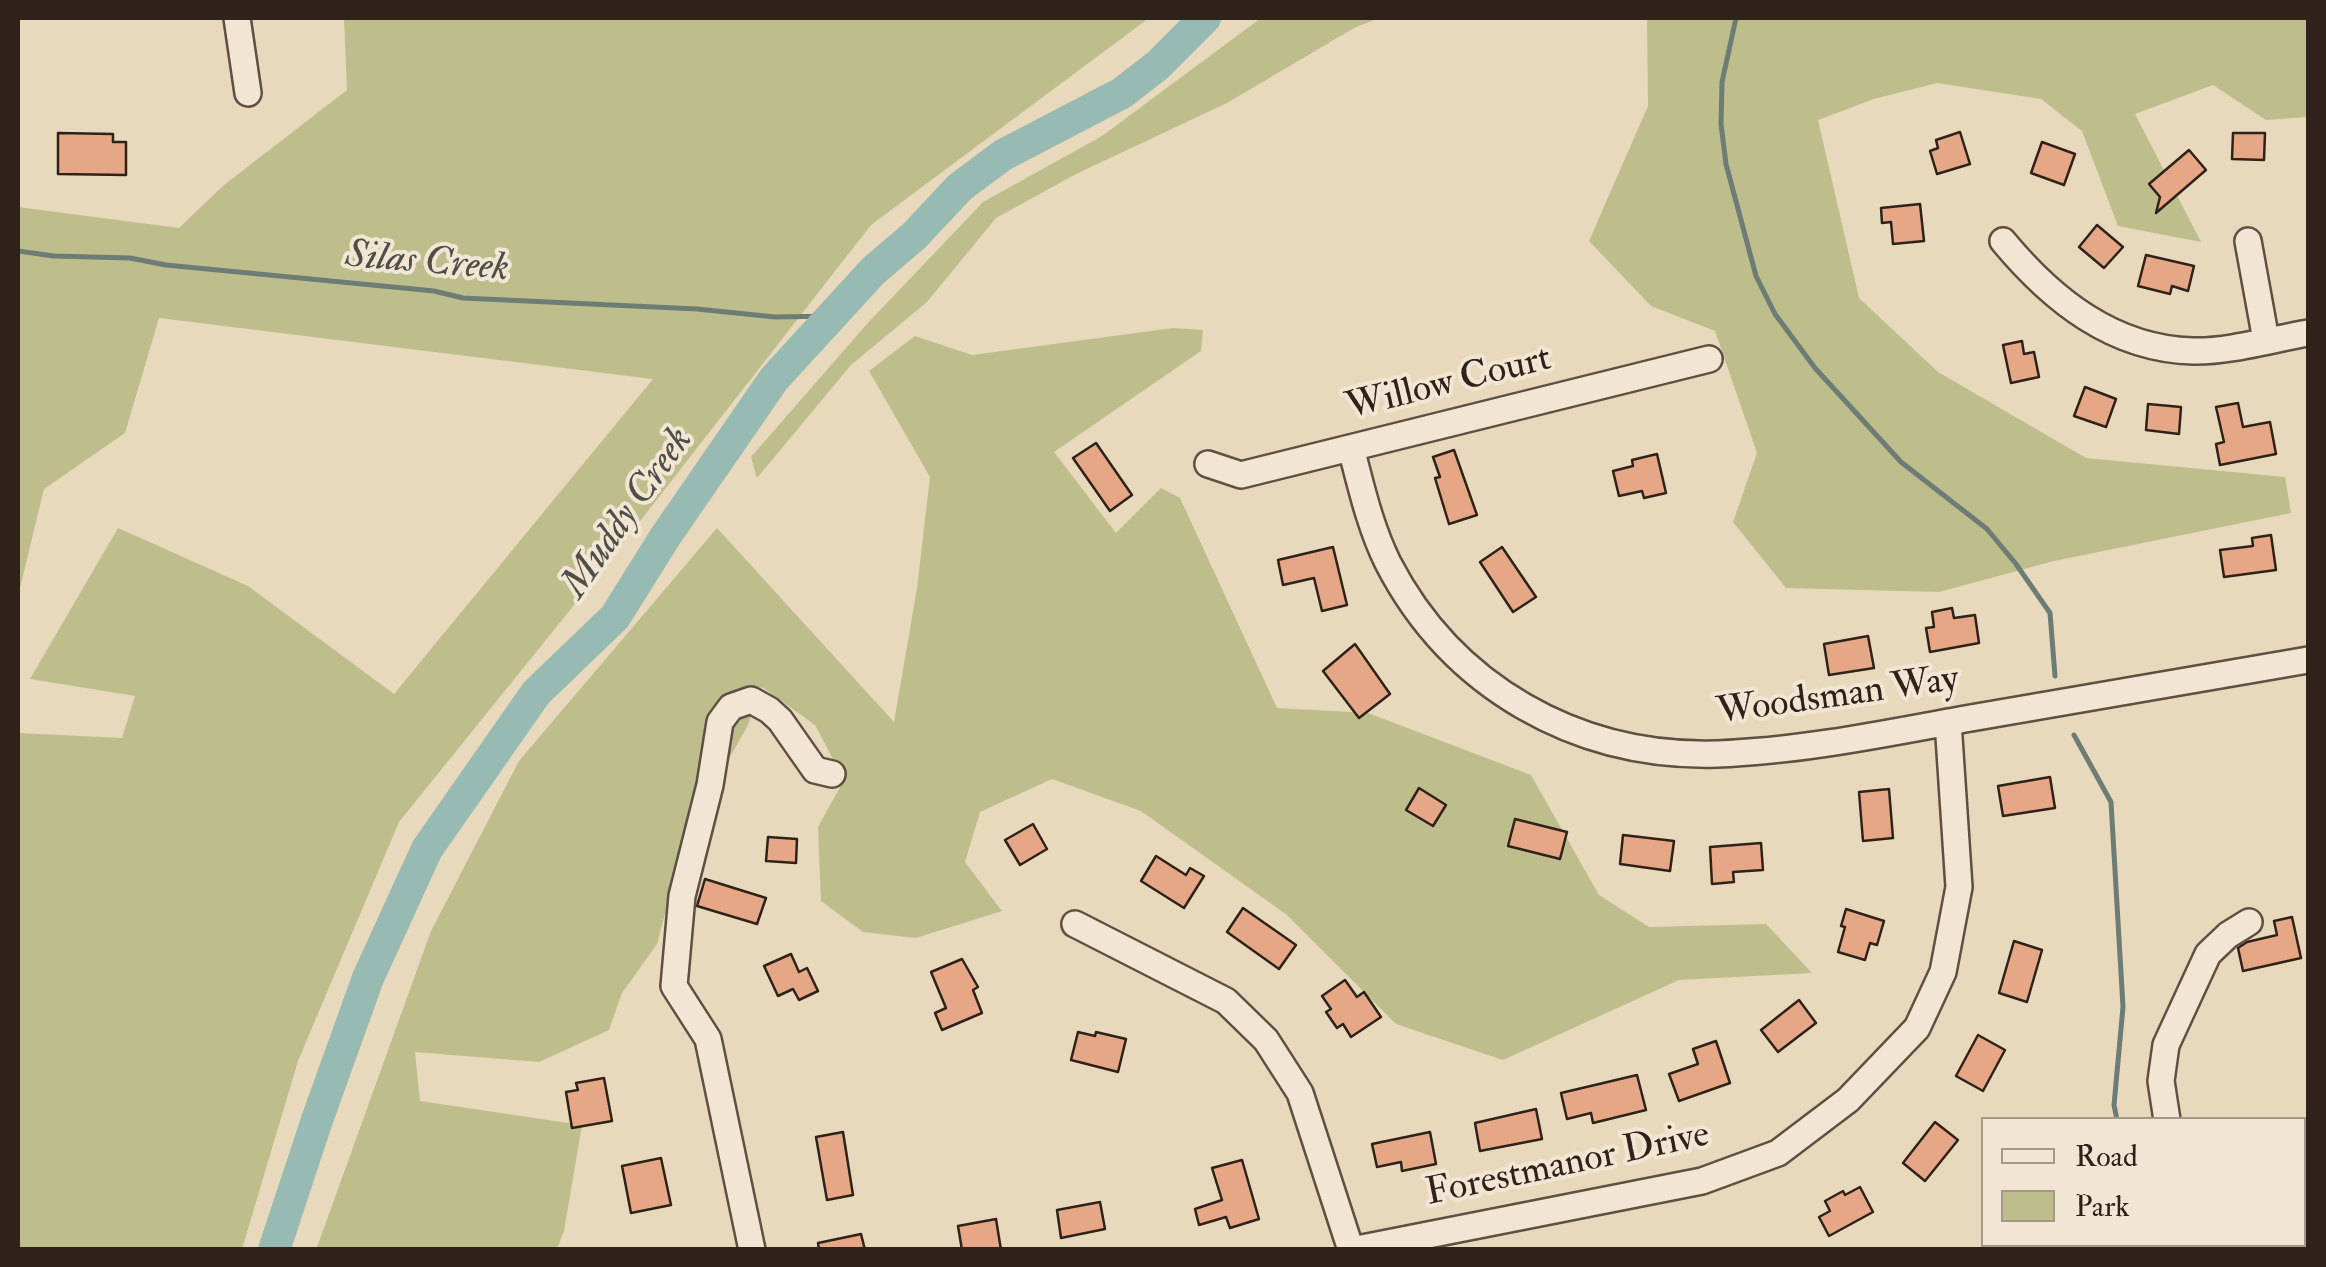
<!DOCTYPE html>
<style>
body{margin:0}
#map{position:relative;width:2326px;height:1267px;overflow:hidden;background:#e9d9bc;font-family:"IM FELL Double Pica",serif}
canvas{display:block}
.frame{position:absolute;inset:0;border:20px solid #2f221a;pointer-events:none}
.legend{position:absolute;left:1981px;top:1117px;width:325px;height:130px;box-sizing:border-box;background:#f1e6d3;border:2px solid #a39889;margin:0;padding:12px 18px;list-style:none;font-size:30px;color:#2f221a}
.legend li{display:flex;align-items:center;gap:20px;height:50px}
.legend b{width:50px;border:2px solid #a39889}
</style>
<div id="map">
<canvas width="2326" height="1267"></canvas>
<div class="frame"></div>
<ul class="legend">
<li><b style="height:12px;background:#f1e6d3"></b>Road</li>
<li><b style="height:28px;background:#bebd8c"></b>Park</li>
</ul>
</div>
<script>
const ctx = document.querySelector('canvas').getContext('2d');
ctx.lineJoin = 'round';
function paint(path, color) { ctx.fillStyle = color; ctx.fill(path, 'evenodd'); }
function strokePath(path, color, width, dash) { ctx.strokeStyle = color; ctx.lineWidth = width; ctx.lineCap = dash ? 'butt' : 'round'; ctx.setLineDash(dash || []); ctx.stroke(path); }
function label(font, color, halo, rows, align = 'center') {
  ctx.font = font + ' "IM FELL Double Pica",serif'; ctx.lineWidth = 8; ctx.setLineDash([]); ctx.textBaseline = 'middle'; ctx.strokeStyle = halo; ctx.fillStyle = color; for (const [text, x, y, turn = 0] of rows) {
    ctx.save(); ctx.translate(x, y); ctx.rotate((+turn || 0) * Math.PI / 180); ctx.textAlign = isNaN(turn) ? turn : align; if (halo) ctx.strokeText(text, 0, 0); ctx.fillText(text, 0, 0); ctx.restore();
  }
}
paint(new Path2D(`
 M344,18H1149L871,225L591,584L399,822L298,1061L242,1249H18V733L122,738L135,696L30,679L118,528L248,586L394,694L653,379L159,318L125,433L44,489L18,596V207L179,228L224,185L347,90Z
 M1261,18H1379L1354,28L1227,103L1076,174L996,218L927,302L851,365L757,478L751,457L866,325L983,202L1102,136Z
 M1647,18H2308V117L2266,120L2213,85L2135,114L2201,242L2118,226L2082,131L2041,99L1937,83L1874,99L1818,120L1859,298L1938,372L2086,458L2285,477L2291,513L2054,561L1939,592L1786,588L1733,522L1757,453L1715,331L1651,306L1589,241L1648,106Z
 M1173,328L1203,330L1201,351L1054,452L1116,533L1161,488L1180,498L1277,708L1368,713L1531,775L1599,895L1649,927L1766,924L1812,973L1679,980L1503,1060L1396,1024L1287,915L1141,811L1052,779L980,812L965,862L1002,911L916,938L863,932L821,901L818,827L844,780L815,725L762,687L747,727L686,834L657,944L622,993L609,1030L539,1062L415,1052L420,1101L582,1125L564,1231L557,1249L316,1250L431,931L519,761L717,528L894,722L917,588L930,477L869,371L915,336L972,355Z`), '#bebd8c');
strokePath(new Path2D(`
 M1736,18L1722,82L1721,124L1726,164L1756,276L1775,314L1815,368L1901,462L1987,529L2016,564L2050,613L2055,676
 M18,251L54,256L130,258L166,265L434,291L463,298L697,309L775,317L832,316
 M2074,735L2111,802L2123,1007L2114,1105L2117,1120
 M2189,1244L2192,1250
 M2039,1250L2043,1244`), '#6d7d75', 5);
strokePath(new Path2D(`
 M274,1250L317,1120L368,978L427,849L536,693L615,617L665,537L774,379L873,271L914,236L960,187L1003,155L1122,93L1158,65L1205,18`), '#97bab2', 32);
const building = new Path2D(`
 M1960,132L1970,164L1937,174L1930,151L1938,148L1936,140Z
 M58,133L113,134V142H126V175L58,174Z
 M2233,133H2265L2264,160L2232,159Z
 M2042,142L2075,154L2064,185L2031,173Z
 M2189,150L2206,170L2156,213L2160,197L2149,184Z
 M1920,204L1924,241L1893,244L1891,222L1882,223L1881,208Z
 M2097,225L2123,247L2104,268L2079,247Z
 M2146,255L2194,266L2188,291L2172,286L2170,294L2138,286Z
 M2022,341L2024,354L2034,352L2039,377L2011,383L2003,345Z
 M2085,387L2116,399L2106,427L2074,416Z
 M2238,403L2243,427L2270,422L2276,454L2220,465L2216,444L2224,442L2216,407Z
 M2148,404L2181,407L2179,434L2146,430Z
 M1096,443L1132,495L1110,511L1073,458Z
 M1454,450L1477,515L1449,524L1435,478L1440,477L1433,457Z
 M1657,454L1666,493L1644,498L1642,491L1619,496L1613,471L1633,466L1632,460Z
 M2271,535L2276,570L2224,577L2220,550L2253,546L2252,538Z
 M1333,547L1347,605L1322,611L1314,578L1283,585L1278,560Z
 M1502,547L1536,597L1513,612L1480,562Z
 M1952,608L1954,618L1975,615L1979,643L1930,652L1926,628L1934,627L1932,612Z
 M1868,636L1874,668L1829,675L1824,644Z
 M1355,644L1390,694L1359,718L1323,671Z
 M2050,777L2055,808L2003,816L1998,786Z
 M1419,788L1446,805L1433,826L1406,810Z
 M1889,789L1893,838L1863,841L1859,792Z
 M1515,819L1567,832L1560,859L1508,846Z
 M1033,824L1047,849L1020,865L1005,840Z
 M1623,835L1674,841L1670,871L1620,864Z
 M768,837L797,839L796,863L766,861Z
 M1761,843L1763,870L1733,872L1734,882L1712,884L1710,847Z
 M1156,856L1186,875L1190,868L1204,876L1184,908L1141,881Z
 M705,879L766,898L757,924L697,906Z
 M1243,908L1296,945L1279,969L1227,932Z
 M1846,909L1884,921L1877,945L1870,943L1865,960L1838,952L1845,927L1841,926Z
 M2292,917L2301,958L2243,971L2238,948L2247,942L2277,935L2274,921Z
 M2014,941L2042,950L2027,1002L1999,993Z
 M791,954L799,972L807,968L818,991L799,1000L793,989L778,996L764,966Z
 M962,959L978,987L973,990L982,1013L942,1030L935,1013L946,1008L931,972Z
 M1345,980L1357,997L1364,992L1381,1017L1351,1037L1343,1024L1337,1028L1326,1012L1331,1009L1322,996Z
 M1799,1000L1816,1023L1778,1052L1761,1030Z
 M1078,1032L1095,1036L1096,1032L1126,1039L1118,1072L1071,1060Z
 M1978,1035L2005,1050L1983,1091L1956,1076Z
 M1716,1041L1730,1083L1679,1101L1669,1074L1698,1064L1693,1049Z
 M1637,1075L1646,1110L1593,1123L1591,1113L1567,1119L1561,1093Z
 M604,1078L612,1121L572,1128L566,1092L578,1090L576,1083Z
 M1536,1109L1542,1139L1480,1151L1475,1123Z
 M1935,1122L1958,1140L1925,1181L1903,1163Z
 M843,1132L853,1195L827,1200L816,1137Z
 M1430,1132L1436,1164L1402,1171L1401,1162L1377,1167L1372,1144Z
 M661,1158L671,1205L631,1213L622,1166Z
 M1242,1160L1259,1219L1230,1228L1226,1217L1199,1225L1195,1209L1222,1200L1212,1168Z
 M1860,1187L1873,1212L1829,1236L1819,1217L1830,1211L1825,1201L1843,1191L1845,1195Z
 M1100,1202L1105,1229L1061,1238L1057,1210Z
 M996,1219L1001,1250H962L958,1226Z
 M861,1234L865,1250H819L818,1243Z`);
paint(building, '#e5a786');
strokePath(building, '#2f221a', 2.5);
const minor = new Path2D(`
 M237,18L248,93
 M2003,241C2052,300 2113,349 2193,351C2228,352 2273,339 2308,333
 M2248,241L2266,340
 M1351,448C1361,486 1370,527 1388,563C1452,687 1577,758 1717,754C1800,751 1883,734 1965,719C2079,699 2194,680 2308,660
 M1208,464L1241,475L1709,359
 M1075,924L1226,1001L1266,1040L1300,1093L1351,1250
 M2167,1120L2161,1081L2166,1045L2208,954L2228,935L2249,922
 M2277,1244L2278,1250
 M752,1250L708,1039L674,986L682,896L710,785L720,722L731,707L751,700L769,710L780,720L815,770L832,774
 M1352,1250L1702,1181L1778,1153L1848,1100L1917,1028L1943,972L1959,887L1948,722`);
strokePath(minor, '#5e5042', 30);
strokePath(minor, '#f1e6d3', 25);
label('38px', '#2f221a', '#f1e6d3', [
 ["Willow Court",1449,385,-14],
 ["Woodsman Way",1838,698,-8],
 ["Forestmanor Drive",1568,1166,-12]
]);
label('italic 40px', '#4e5048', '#f1e6d3', [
 ["Silas Creek",427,264,5],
 ["Muddy Creek",629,514,-55]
]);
</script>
